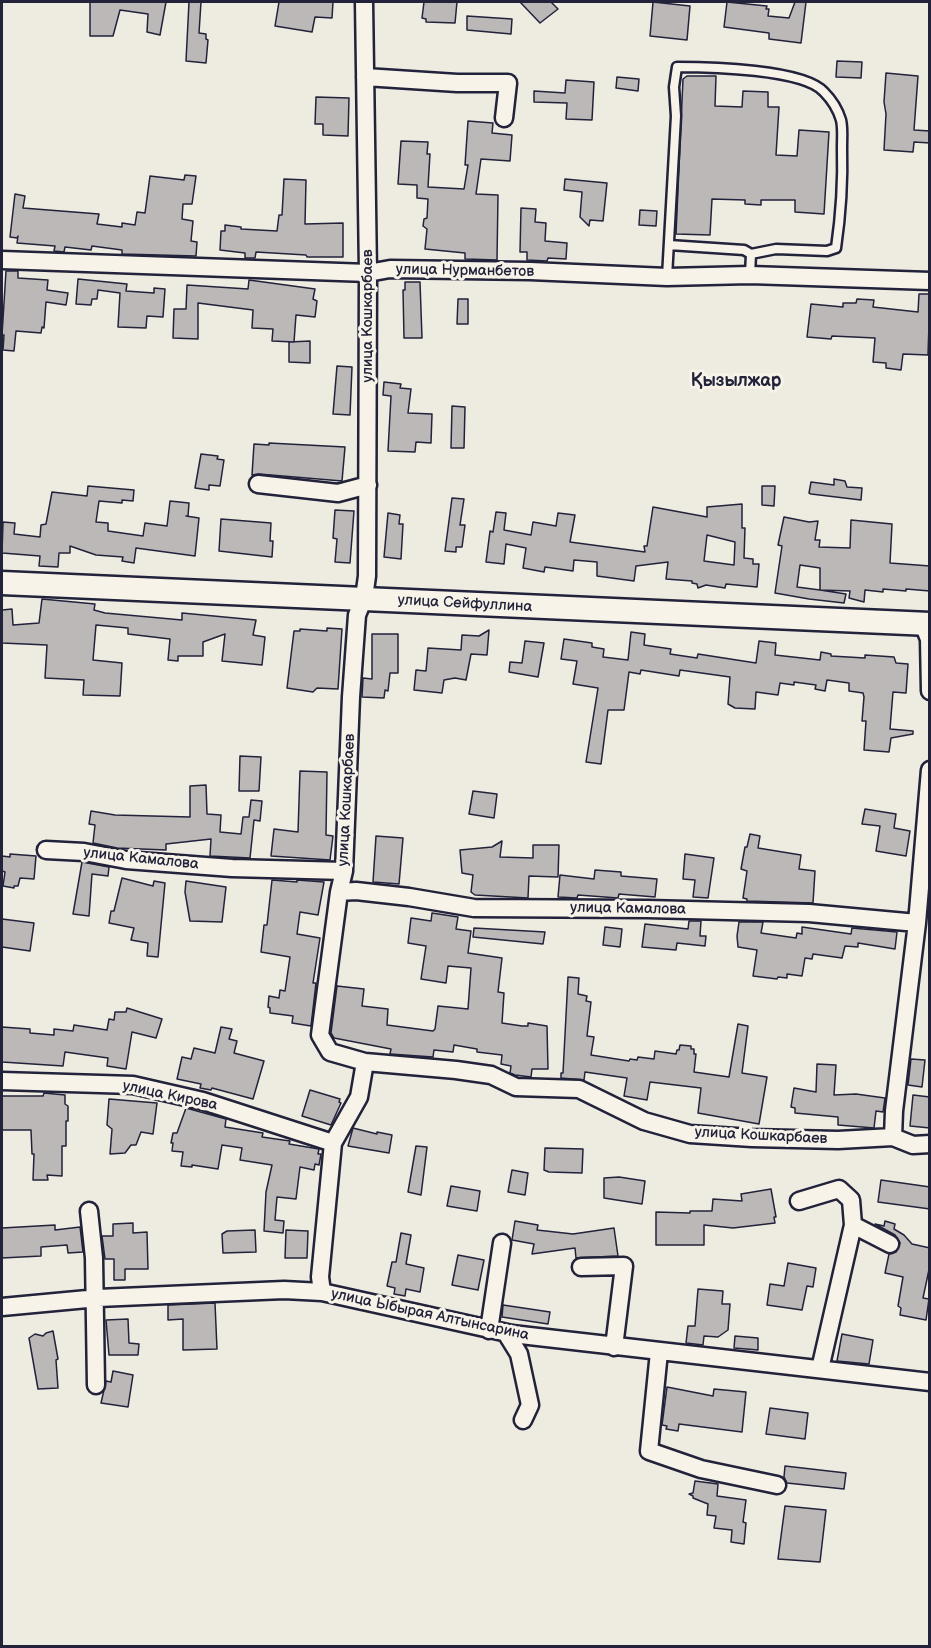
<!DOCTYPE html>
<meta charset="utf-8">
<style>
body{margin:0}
#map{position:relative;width:931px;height:1648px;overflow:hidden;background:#eeebe1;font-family:"Balsamiq Sans",sans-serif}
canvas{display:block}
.frame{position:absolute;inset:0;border:3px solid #22223b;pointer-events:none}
</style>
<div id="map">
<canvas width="931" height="1648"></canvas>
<div class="frame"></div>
</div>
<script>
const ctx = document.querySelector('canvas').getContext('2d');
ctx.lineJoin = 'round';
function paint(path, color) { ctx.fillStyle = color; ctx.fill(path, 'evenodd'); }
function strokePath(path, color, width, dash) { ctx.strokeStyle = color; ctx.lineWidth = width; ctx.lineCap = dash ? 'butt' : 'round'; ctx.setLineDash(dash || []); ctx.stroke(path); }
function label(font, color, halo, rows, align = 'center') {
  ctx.font = font + ' "Balsamiq Sans",sans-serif'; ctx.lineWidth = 6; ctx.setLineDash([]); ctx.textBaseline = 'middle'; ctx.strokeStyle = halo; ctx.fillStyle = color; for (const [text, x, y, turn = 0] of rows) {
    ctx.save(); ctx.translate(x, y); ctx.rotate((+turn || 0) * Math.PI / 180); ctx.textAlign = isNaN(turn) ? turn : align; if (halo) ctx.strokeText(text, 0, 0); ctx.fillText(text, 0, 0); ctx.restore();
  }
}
const building = new Path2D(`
 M90,2H166L160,35L147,32L148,14L120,10L113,36H90Z
 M189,2H201L199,33L206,34V39L208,40L206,63L186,61Z
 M279,2H333L332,18L315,17L312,32L275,26Z
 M424,2H457L455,23L426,22V19L422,18Z
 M520,2H551L558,9L540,23Z
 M653,2L690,6L687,40L650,36Z
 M727,2L767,6L766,9H769L768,16L789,18L795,2H806L801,43L769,39V33L724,27Z
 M467,16L512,19L511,34L467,30Z
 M837,61L862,62L861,78L836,77Z
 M886,73L918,76L914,130L930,131V143L914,142L913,152L884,150L886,114L884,102Z
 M687,76H716L715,106L742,107L743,91L768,92V107H779L776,155L797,156L799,130L829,132L824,214L795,212V200H761V205L745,204V200L712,199L710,235L676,234L683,79Z
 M617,77L639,79L638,91L616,88Z
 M566,80L594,82L592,120L566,119L567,103L534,102V91L565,93Z
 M316,97L349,98L348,136L323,135V124H315Z
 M468,121L493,123L492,133L512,135L510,161L481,159L476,194L498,195L497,260L465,259V253L425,249L427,229L423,226L424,219L427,218L428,199L417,198V185L398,184L401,141L428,142L427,154H430L428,187L464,189L468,165H465Z
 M185,175L196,176L192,204H183L182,219L193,221L191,241L197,242L196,256L122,254V250L92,246L91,250L65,247L64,252L54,251L55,246L17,243L18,236L17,238L10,237L15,194L25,196L23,208L99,214L97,224L122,227V223L135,225L137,212L145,213L150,176L184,180Z
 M284,179L306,180L305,224L343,223V257H307L306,255L256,252L255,258H245V253L220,250L221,231H225V225L241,227V229L277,231L279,215H282Z
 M565,179L607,183L603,221L590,220L589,226L580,217L582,192L564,190Z
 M521,208L536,209L535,222L546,223L545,241L567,243L566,259L548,258L547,261L527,260V252H520Z
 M640,210L657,211L656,226L639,225Z
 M6,271H18V278L48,280L47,290L68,293L66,305L46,302L44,328L42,327L41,333L16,331L14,351L3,350L4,335H2Z
 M78,279L127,284L126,291L154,293V288L165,289L163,317L147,316L146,328L118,327L120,293L98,290L97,299H92L91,305L76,304Z
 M249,280L315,289L313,299L317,301L315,317L296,315L294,342L272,341L273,329L252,328L253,310L198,303V339L173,338L174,309H186L187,285L248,289Z
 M405,282H420L422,338H404L403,290H405Z
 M919,294H930L928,355L903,354L901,370L886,368V363L873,362L875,338L832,336L831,339L807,337L811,304L843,307V303H856L857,299L874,300L873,307L918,312Z
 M458,299H468V324H457Z
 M310,341V363L289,362V342Z
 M337,366L352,367L350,415L333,414Z
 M384,382L401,384L400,388L411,389L408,413L432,414L431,443L416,442L415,452L388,451L391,396L383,395Z
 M452,406L465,407L464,448H451Z
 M269,443L345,447L342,481L259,474L252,475L254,444L269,445Z
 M201,454L218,456L217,459L224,460L220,486L209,485V490L195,488Z
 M834,479L845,481L847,487L862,488L861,500L811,494L809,493L811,482L834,485Z
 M88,486L134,490L133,501L122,500V503L99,501L96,522L108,523V531L143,536L145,523L167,526L170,501L189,503L188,516H186L199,518L195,556L136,548L134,563L122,561L123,557L96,555L70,546V553H59L58,567L39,566L40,556L2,553L3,522L15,523L14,534L40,537L41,525L46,524L52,492L87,496Z
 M762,486H775L774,506L762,505Z
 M452,498L464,499L460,525H465L462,547H456V552L445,551Z
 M742,504V528H745L744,558L753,559V564H759L757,587L726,584L725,588L706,585L698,588L697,584L692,583V581L666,579L668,562L636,566L634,581L597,576V562L574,560L573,571L545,567L544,572L523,568L526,548L506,544L504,564L486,562L490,531L493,532L496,512L506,513L504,530L531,535L533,522L556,526L558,513L575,515L570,542L645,552L644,546H647L653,507L707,517V507ZM707,535L735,542L734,565L704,561Z
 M335,510L354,511L350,563L335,562L337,539L333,538Z
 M388,513L400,515L399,524H403L401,559L384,557Z
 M784,517L809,522L818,521L815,540H820L819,547L850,548L851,520L892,524L890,563L930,566V591L906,589V591L883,589V592L865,590L864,602L849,598L850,591L820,590L846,594L844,603L809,599L775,593L782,546L778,545ZM800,565L820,568V590L797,587Z
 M221,519L271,523L270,541H273L272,557L219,551Z
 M42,599L95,604L94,610L105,613L182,620V613L256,620L253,635L265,637L262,665L222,661L225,634L203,642V656H178V661L168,660L170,639L128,634V628L96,625L93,660L122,663L120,696L83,695L84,680L45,678L47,645L2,643V610L12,609L13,625L39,623Z
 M327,628L342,629L338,689L317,688L313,692L287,688L294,631H300V629L327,631Z
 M489,630L487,655L471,654L466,680L455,678L444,680L442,693L414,690L416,670L426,671L428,648L461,650L462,635L479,636Z
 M631,632L645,634L644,645L671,649L670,654L697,658L698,654L756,663L759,641L776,643L775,655L820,660L821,652L831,654V656L865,658V655L894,657L896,663L908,664L906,693L893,692L890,729L913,731V734L891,738L889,752L864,750L866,721H862L864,697L863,693L849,691V683L827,680L825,691L815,689L816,685L794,682V685L780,683L778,695L756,692L755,709L735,708L728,704L730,677L680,670L679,676L641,670L640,674L629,672L624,710H608L601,764L586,762L598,688L573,684L577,661L561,659L564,639L592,643V647L604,649L603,657L628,660Z
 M372,634H398V673H390L388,691L385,690L384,698L362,697L363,678L372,679Z
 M525,641L544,643L538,677L509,672L510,662L522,663Z
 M240,756L261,757L259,791H239Z
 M300,771L327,772L326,835L333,836L330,860L271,856L274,829L298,832Z
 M206,785L207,814L221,815L220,832L241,834L243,817H249L251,800L262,801L260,821L254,820L250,858L210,856L211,839L166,844V850L117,848L93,843L95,825L89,824L91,811L115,815L190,817V786Z
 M473,791L497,794L494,818L469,814Z
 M865,809L896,814L894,828L910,831L906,856L876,851L880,826L862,824Z
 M750,834L760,836L758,848L801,855L799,869L815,871L813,903L747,901V899L743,898L747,871L741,869L745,847H747Z
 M376,836L403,838L399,884L373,882Z
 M502,841L500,857L533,858V845H559L558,877L529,876L528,898L475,895L471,892L473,875L462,873L460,850L492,847Z
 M10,854L36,856L34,879L20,878L18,886H14V888L3,886L5,872L2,871V856L10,857Z
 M685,854L714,858L708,898L693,897L695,880L683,879Z
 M82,862L109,867L108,876L92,874L89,916L73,914Z
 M595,870L621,872V876L657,879L655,897L619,894L618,898L578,895L577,898L558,897L560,875L594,879Z
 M122,878L153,886L154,881L165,883L158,957L147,956L148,943L131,940L134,928L109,923L111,911H114Z
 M272,880L297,882V880L324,882L318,915L300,912L297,934L320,938L313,983H316L311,1026L292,1023L293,1016L270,1013V1008L268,1007L269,996L279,998L280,990L285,991L290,957L261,952L264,925H267Z
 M186,881L226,887L222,922L190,921L185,892Z
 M432,913L458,917L456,929L471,931L468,953L502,958L498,992L504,993L502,1023L522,1026H528V1023L547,1026L548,1069H532L531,1077L515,1075L510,1073L511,1066L501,1064L502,1055L477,1052V1049L454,1045L453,1052L434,1050L433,1057L390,1054L391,1049L334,1038L331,1033L337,986L364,989L362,1006L388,1009L387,1025L433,1031L435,1029L438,1006L468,1009L471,968L448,966L446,983L421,979L426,946L408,943L411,918L431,921Z
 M2,919L34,923L30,951L2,947Z
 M689,921H701L700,936H706L705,946L677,943L676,950L642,947L645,924L688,929Z
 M739,922H763L761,933L796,938L797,933L802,934V927L851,934L852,928L897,932L895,949L858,943V947L845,946L842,958L813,954L812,959L805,958L802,976L787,974V978L778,977L777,979L753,976L757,950L738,947L737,936Z
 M605,927L622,929L620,947L603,945Z
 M474,928L545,932L543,944L473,937Z
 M568,977L579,978L578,994L587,996L586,1001L591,1002L587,1036L594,1037L591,1055L629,1061L630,1059L637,1060L638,1057L654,1059L655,1051L676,1054L677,1050H679L680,1045L691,1046V1049H694V1054H696L694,1072L729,1077L738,1024L748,1026L742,1073L767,1077L759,1124L698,1113L701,1088L650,1082L647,1100L624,1096L627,1078L585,1072L584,1080L561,1078V1073H563Z
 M127,1008L162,1019L156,1038L132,1032L126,1069L107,1066L108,1058L65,1052L63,1066L2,1062V1027L30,1029V1033L54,1035V1029L73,1031L74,1025L107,1030L109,1019L114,1020L115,1012H126Z
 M221,1027L232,1029L229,1039L237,1041L234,1053L264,1061L253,1099L212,1088L211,1090L200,1088L201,1084L177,1079L182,1057L191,1059L194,1048L215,1053Z
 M911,1059L925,1060L922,1087L908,1085Z
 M817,1064L836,1065L834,1095L856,1094L885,1098L883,1112L876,1111L874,1128L838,1125V1117L795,1113V1108L791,1107L794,1088L816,1092Z
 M310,1090L340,1099L339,1102L341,1103L331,1125L302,1116Z
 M44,1093L65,1095V1104L68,1106V1121H66V1146H62V1176L47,1175L48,1180H33L34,1154H32L31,1130H2V1096H43Z
 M913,1095L930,1097V1128L910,1126Z
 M109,1099L157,1103L153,1134L141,1132L136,1145H131L125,1153L110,1154L112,1129L107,1125Z
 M186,1108L226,1119L225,1127L263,1133L262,1137L290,1141L289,1144L319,1149L318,1154H321L319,1165L315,1164L314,1170L300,1167L296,1199L277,1197L275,1220L284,1221L283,1233L264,1231L266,1192L272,1165L240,1160L242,1148L222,1145L218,1169L192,1165V1167L181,1166L183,1152L172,1151L173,1143H171L173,1133H177Z
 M353,1128L377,1134V1132L392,1135L389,1153L348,1146Z
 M416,1146L427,1147L421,1195L408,1192Z
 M545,1148L583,1149L582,1173L549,1172L544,1170Z
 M512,1170L528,1173L525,1195L508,1192Z
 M619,1177L645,1181L642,1204L604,1198V1178Z
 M881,1180L930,1187V1209L878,1202Z
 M451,1186L480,1191L477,1211L447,1206Z
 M771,1189L776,1217H774L775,1223L733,1228L704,1225V1245H656V1212L690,1213V1211H712L713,1199L742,1201L741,1194Z
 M515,1221L538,1225L537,1230L573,1234L614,1228L618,1256L576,1258L575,1248L532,1254L534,1244L512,1240Z
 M885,1221L895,1224L894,1229L904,1235L912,1244L930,1248V1265L923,1298L929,1299L926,1320L900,1315L901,1308L898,1306L903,1277L885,1273L889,1254L896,1252L900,1243L895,1235L875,1224L884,1226Z
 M133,1223V1233L147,1232L148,1269H125V1280H114V1259H105L102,1236H113V1224Z
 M55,1225V1230L80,1227L83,1252L68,1253L67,1245L41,1247V1256L2,1258V1228Z
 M255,1230L256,1252L223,1253L222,1234L227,1231Z
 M286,1230L308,1231L307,1258H285Z
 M401,1233L411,1235L406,1264L424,1268L420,1292L406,1289L405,1296L394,1294L395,1288L387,1286L392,1262H396Z
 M458,1255L484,1260L478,1290L452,1285Z
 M788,1263L816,1268L813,1287L807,1286L802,1310L767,1305L770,1284L784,1286Z
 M698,1289L723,1291L722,1304H730L728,1330L718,1337L704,1336L703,1345L686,1343L688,1326H695Z
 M215,1303L217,1349L183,1350V1319L168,1320V1305Z
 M503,1305L550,1312L548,1324L502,1317Z
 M128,1319L129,1343L139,1344L138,1355H109L106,1320Z
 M53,1331L58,1359L56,1360L58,1388L38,1389L29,1338L35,1334L43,1336L46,1333Z
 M842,1334L873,1340L869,1364L837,1361Z
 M735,1336L758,1338V1350L734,1348Z
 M113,1371L133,1375L128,1407L101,1403L106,1381L111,1382Z
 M667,1387L713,1396L714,1389L746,1392L742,1432L679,1424L678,1431L666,1429L667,1426L662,1425Z
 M770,1408L808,1413L805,1439L766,1434Z
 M785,1466L846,1473L844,1489L787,1483L784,1477Z
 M695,1481L718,1484L717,1496L746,1500L743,1522L746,1523L744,1544L731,1542L732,1530L714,1528L716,1516L707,1515L708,1504L693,1498V1496L689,1494L693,1493Z
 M785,1506L826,1510L820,1562L778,1559Z`);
paint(building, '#bbb8b7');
strokePath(building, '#22223b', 1.5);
const lane = new Path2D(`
 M669,245L744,250L751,254
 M667,277L676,116L674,87L677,67C709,67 804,69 824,92C832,100 838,110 841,120C843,128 842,139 842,147C843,181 841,214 836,248L827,251L776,249L751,254L750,275`);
const street = new Path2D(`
 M364,2L368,273L367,576L364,598L357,615L351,697L344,871L339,892L320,1035L330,1052L365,1062L456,1070L491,1075L516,1087L579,1089L644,1121L690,1134L752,1138L838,1140L893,1137L913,1145L930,1144
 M365,77L457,83H508L504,118
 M2,260L368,273L390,269L530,271L667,277L750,275L930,281
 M258,484L338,493L368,485
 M923,624L929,639L930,691
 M46,850L84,852L126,860L232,868L344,871
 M339,892L356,891L409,897L474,908L647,909L809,913L917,923
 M2,1081L133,1085L203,1101L333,1143
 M893,1137L894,1111L917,923L930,770
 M799,1201L839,1189L851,1200L853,1225L820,1369
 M89,1211L94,1258L96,1385
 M853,1225L890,1244
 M581,1267L624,1266L614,1347
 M322,1292L320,1277L333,1143L359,1097L365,1062
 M2,1307L98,1298L284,1290L322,1292L512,1334L930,1382
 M489,1330L502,1243
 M506,1333L519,1354L530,1405L523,1420
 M659,1352L649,1451L701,1469L777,1485`);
const secondary = new Path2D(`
 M2,583L930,624`);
strokePath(lane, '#22223b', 13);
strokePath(street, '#22223b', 21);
strokePath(secondary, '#22223b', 27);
strokePath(lane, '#f7f3e8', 8);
strokePath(street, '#f7f3e8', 16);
strokePath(secondary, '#f7f3e8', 22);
label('15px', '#22223b', '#f7f3e8', [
 ["улица Нурманбетов",465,271,1],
 ["улица Кошкарбаев",368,316,-90],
 ["улица Сейфуллина",465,604,3],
 ["улица Кошкарбаев",347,800,-87],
 ["улица Камалова",141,859,6],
 ["улица Камалова",628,909,1],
 ["улица Кирова",170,1096,12],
 ["улица Кошкарбаев",761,1136,3],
 ["улица Ыбырая Алтынсарина",430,1315,12]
]);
label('bold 18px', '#22223b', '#f7f3e8', [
 ["Қызылжар",736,381]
]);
</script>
